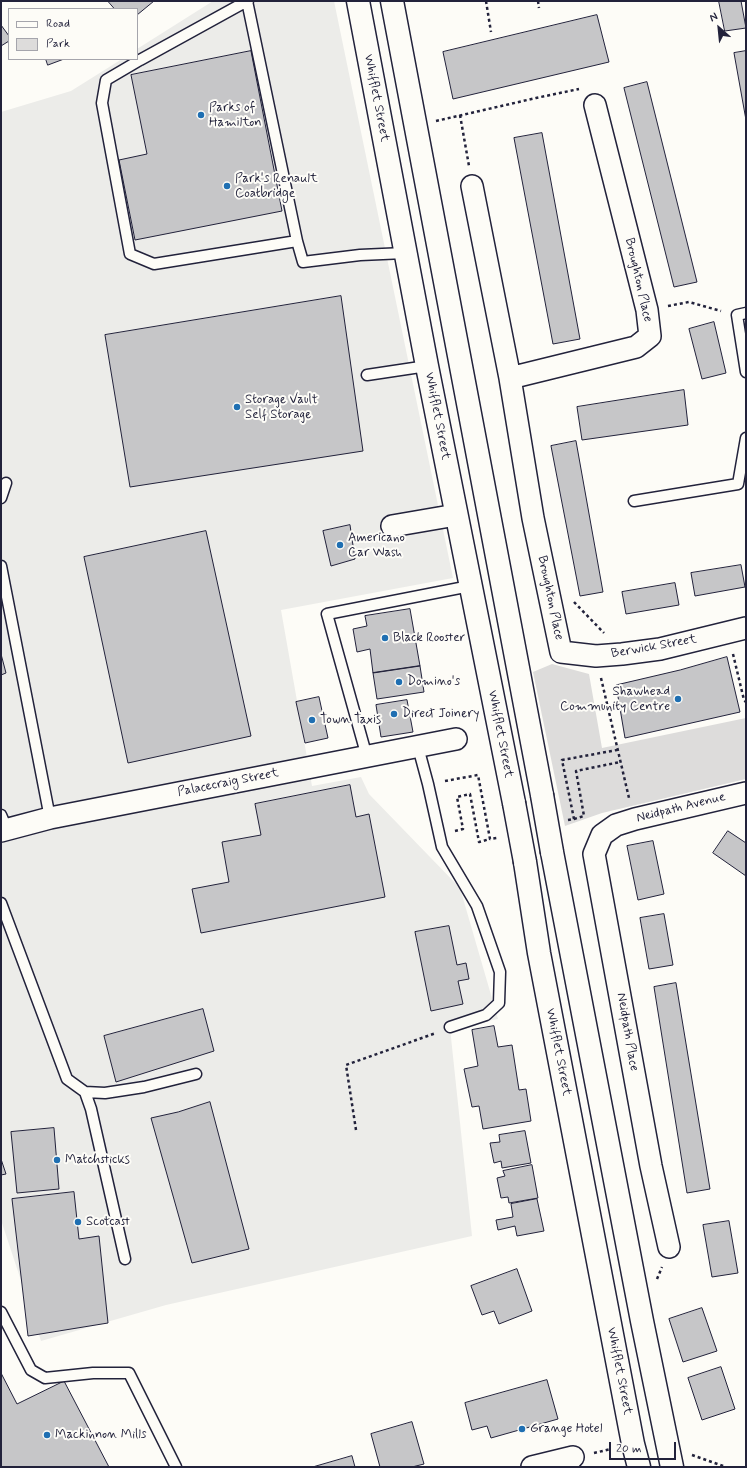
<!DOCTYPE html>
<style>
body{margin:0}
#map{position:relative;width:747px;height:1468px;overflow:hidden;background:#fdfcf7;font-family:Mynerve,sans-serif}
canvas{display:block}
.frame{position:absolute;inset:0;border:2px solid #22223b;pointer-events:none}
.legend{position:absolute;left:8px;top:8px;width:130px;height:52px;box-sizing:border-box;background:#fdfcf7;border:1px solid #a5a5ac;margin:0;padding:5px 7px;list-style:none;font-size:12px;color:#22223b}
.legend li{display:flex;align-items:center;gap:8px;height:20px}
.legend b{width:20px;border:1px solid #a5a5ac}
.north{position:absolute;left:699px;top:8px;width:40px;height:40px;-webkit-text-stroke:3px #fdfcf7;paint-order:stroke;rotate:333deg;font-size:11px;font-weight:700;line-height:16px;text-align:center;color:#22223b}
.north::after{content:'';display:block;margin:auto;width:14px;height:18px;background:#22223b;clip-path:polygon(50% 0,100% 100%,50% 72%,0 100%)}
.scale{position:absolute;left:609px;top:1442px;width:67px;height:18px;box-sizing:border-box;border:2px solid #22223b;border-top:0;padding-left:5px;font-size:12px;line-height:14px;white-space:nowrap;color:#22223b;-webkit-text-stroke:3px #fdfcf7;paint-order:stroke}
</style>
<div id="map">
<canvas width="747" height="1468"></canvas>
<div class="frame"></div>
<ul class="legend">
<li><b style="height:5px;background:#fdfcf7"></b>Road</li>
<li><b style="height:11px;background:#dddcdb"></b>Park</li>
</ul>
<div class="north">N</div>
<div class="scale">20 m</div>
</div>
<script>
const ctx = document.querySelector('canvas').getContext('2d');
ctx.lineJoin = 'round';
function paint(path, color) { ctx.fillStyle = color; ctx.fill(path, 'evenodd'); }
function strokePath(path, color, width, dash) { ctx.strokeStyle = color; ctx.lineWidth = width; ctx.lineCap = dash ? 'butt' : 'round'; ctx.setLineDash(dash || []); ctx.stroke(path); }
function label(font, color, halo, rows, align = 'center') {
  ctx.font = font + ' Mynerve,sans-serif'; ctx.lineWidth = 4; ctx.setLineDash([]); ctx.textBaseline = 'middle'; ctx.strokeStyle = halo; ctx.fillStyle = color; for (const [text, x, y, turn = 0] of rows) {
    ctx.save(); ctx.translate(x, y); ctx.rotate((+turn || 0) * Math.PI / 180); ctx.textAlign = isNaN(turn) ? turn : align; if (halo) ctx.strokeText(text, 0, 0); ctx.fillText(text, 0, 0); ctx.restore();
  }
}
paint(new Path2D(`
 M213,1H334L453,578L281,610L312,786L361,777L369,794L460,888L498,1019L450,1028L472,1236L166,1305L41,1341L1,1220V112L71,91L122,59H137V49Z`), '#ecece9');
paint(new Path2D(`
 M552,664L589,674L602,748L746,718V779L602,813L565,826L533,672Z`), '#dddcdb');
const building = new Path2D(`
 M108,1H154L137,15V9H115Z
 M719,1H741L746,28L725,31Z
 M597,15L609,62L453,99L443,52Z
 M1,25L9,36V41L1,46Z
 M251,51L282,211L135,240L119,160L147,154L131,75Z
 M746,51V120L734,53Z
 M46,59H64L48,65Z
 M647,82L697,282L674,287L624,88Z
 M542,133L580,339L553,344L514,138Z
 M341,296L363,451L130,487L105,335Z
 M714,322L726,373L702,379L689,329Z
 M684,390L688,425L582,440L577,407Z
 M576,441L603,592L580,596L551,446Z
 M350,525L355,559L331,566L323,531Z
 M206,531L251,736L128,763L84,557Z
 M741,565L745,587L695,596L691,573Z
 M675,583L679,605L626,614L622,592Z
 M410,609L420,666L373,673L370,649L357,652L353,629L367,626L365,616Z
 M1,654L6,673L1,675Z
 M727,657L740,712L625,738L616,685L680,670Z
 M420,666L424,692L377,699L373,673Z
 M319,697L328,738L305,743L296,702Z
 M407,700L413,732L381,737L376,705Z
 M350,785L356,817L369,814L385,897L201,933L192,889L229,882L222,842L261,835L255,804Z
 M728,831L746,843V876L713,853Z
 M653,841L664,894L638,900L627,846Z
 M664,914L673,965L649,969L640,918Z
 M449,926L457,965L466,963L469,979L458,981L463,1004L431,1011L415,932Z
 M676,983L710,1189L687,1193L654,987Z
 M203,1009L214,1051L116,1082L104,1036Z
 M494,1026L498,1047L512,1045L519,1090L526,1089L531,1121L483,1129L479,1106L472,1107L464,1069L478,1066L472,1030Z
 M210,1102L249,1249L192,1263L151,1118L178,1112Z
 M54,1128L59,1189L17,1193L11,1132Z
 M525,1131L531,1163L502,1168L501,1161L494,1163L490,1143L500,1142L499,1135Z
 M1,1159L6,1174L1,1175Z
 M532,1165L538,1198L509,1203L508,1197L501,1198L497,1178L505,1176L503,1171Z
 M74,1192L79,1239L99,1236L108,1323L28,1336L12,1199Z
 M537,1199L544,1231L517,1236L515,1226L498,1230L496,1220L513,1217L511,1204Z
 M729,1221L738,1273L712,1277L703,1225Z
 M517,1269L532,1311L499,1324L494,1311L482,1315L471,1286Z
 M702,1308L717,1351L683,1362L669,1319Z
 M721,1367L735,1409L702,1420L688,1378Z
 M1,1373L17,1404L64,1381L109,1467H1Z
 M547,1380L558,1419L491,1438L487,1426L472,1430L465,1403Z
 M412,1422L424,1464L412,1467H380L371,1434Z
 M352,1456L355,1467H313Z`);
paint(building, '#c6c6c8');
strokePath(building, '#22223b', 1);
const lane = new Path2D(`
 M247,1L297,241L154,264L130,254L102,103L106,80L140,60L247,1H248
 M297,241L303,262L360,255L405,253
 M746,313L737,315L746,372
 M367,375L427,366
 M1,498L6,483
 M634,501L738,484L746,438
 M1,566L50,818
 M418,747L428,784L442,847L477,906L500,972L499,1003L486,1015L450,1027
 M367,757L327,614L470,586
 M1,815L7,829
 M1,903L67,1079L85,1092L105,1093L144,1087L196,1074
 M85,1092L91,1109L125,1259
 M1,1312L31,1370L45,1378L93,1373H129L176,1467`);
const street = new Path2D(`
 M472,186L510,378L533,518L561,652L596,656L622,654L660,649L746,628
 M510,378L636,347L650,336L647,310L595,105
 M392,526L456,515
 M1,831L50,818L456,739
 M669,1247L651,1166L594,854L602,835L616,825L635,819L746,793
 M532,1467L573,1457`);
const primary = new Path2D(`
 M358,1L427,366L514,803
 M392,1C440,266 494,530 542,795
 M552,852L642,1321L672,1467
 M525,862L539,953L633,1444L639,1467`);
strokePath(lane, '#22223b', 13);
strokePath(street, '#22223b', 24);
strokePath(primary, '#22223b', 25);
strokePath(new Path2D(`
 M486,1L491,32
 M538,1L539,8
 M460,115L469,166
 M436,121L536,98L579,89
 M668,306L689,302L721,311
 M574,602L604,633
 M733,654L744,700L746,702
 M601,678L629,798
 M445,781L478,775L490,839L497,838
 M574,819L584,816L576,771L620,762
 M568,820L574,819L562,760L617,750
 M455,831L463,829L457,797L470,794L479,842L490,839
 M356,1130L346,1065L436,1033
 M657,1279L662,1267
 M594,1453L611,1449
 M692,1455L726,1467`), '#22223b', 2.5, [3, 3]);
strokePath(lane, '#fdfcf7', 10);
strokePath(street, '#fdfcf7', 21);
strokePath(primary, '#fdfcf7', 22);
const primaryBridge = new Path2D(`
 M542,795L552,852
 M514,803L525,862`);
strokePath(primaryBridge, '#22223b', 25, []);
strokePath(primaryBridge, '#fdfcf7', 22);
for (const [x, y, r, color] of [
 [201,115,4,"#1f6fb2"],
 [227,186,4,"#1f6fb2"],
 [237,407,4,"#1f6fb2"],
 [340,545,4,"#1f6fb2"],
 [385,638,4,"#1f6fb2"],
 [399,682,4,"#1f6fb2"],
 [678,699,4,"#1f6fb2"],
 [394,714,4,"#1f6fb2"],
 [312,720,4,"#1f6fb2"],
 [57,1160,4,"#1f6fb2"],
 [78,1222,4,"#1f6fb2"],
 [522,1429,4,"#1f6fb2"],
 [47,1435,4,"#1f6fb2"]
]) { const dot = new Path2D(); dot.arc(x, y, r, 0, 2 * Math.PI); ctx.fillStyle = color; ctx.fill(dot); strokePath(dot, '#fdfcf7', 1.5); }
label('13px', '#22223b', '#fdfcf7', [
 ["Whifflet Street",376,98,79],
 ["Broughton Place",638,280,77],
 ["Whifflet Street",437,416,79],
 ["Broughton Place",550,598,78],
 ["Berwick Street",654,647,-10],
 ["Whifflet Street",500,734,79],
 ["Palacecraig Street",228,783,-11],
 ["Neidpath Avenue",681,808,-14],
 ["Neidpath Place",627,1032,80],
 ["Whifflet Street",558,1052,79],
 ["Whifflet Street",619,1371,79]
]);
label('13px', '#22223b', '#fdfcf7', [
 ["Parks of",209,108],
 ["Hamilton",209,123],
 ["Park's Renault",235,179],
 ["Coatbridge",235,194],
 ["Storage Vault",245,400],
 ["Self Storage",245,415],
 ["Americano",348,538],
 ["Car Wash",348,553],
 ["Black Rooster",393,638],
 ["Domino's",407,682],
 ["Shawhead",670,692,"right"],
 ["Community Centre",670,707,"right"],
 ["Direct Joinery",402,714],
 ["Town Taxis",320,720],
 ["Matchsticks",65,1160],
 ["Scotcast",86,1222],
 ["Grange Hotel",530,1429],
 ["Mackinnon Mills",55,1435]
], 'left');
</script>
